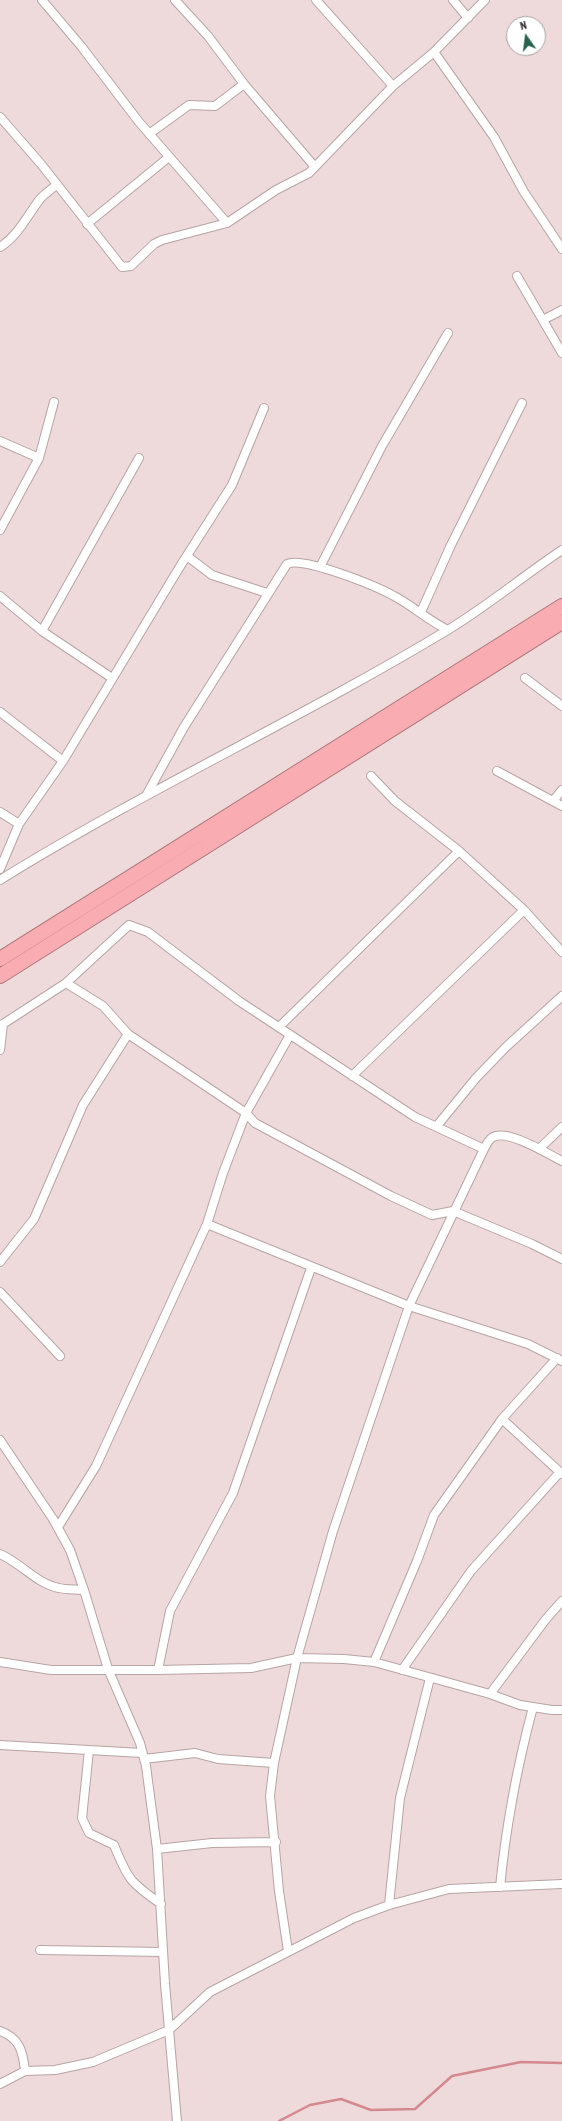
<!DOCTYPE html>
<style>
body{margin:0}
#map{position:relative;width:562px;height:2121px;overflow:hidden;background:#efdadb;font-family:"PT Sans Narrow",sans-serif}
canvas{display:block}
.north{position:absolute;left:506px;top:16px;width:40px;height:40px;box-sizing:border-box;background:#fff;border:1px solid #a5a2a2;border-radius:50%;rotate:346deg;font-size:11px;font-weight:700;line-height:16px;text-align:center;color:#1e1717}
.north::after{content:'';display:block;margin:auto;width:14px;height:18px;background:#28624c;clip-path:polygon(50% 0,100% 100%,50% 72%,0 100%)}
</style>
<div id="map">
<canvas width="562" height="2121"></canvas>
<div class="north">N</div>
</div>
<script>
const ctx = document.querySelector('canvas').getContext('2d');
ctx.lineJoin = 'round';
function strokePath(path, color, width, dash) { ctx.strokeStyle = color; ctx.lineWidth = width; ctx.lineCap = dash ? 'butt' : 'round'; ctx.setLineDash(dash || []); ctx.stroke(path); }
strokePath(new Path2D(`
 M279,2121L310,2105L341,2099L371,2110L415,2109L452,2076L521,2062L562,2063`), '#d4898e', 2.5);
const minor = new Path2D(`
 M42,0L81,46L139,122L227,223
 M175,0L208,36L244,84L315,167
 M316,0L393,86
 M453,0L468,18
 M434,52L494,137L524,192L562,249
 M0,117L41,164L122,267L131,266L154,244L162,240L227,223L276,190L309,173L393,86L434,52L485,0
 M149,134L189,105L215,106L244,84
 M87,224L169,157
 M0,247C18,236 27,216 40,199C44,194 51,190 56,185
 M517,276L562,353
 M543,320L562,310
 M0,441L39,458
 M0,530L39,458L54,402
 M187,556L212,575L267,593
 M320,567L382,446L448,333
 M0,596L42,631L112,678
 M421,612L451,545L522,403
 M42,631L139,458
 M525,678L562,706
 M0,712L63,761
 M497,771L562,806
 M371,776L395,801L459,851L524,910L562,952
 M147,794L184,727L287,564C303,556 376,586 394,596C413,606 429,621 448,630
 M553,801L562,790
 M0,812L19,824
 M0,869L19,824L63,761L179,568L232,485L264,408
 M0,880C145,790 300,719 446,631C486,607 523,576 562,550
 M66,983L103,1006L128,1034
 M0,1026L66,983L129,925L148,932L239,1001L415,1117L484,1149
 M279,1027L459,851
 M0,1050L3,1024
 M352,1076L524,910
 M436,1127L476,1078L506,1047L562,996
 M539,1149L562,1127
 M207,1224L409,1306L528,1344L562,1361
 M0,1262L34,1219L83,1105L128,1034L246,1113L255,1123L391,1196L432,1215L453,1211L532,1244L562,1259
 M0,1292L60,1356
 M502,1419L562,1474
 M0,1440L53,1519L70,1550L84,1590L108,1669L140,1743L146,1766L157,1849L165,1984L177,2121
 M58,1527L96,1466L207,1224L223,1173L246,1113L290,1035
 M0,1554C21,1563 37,1584 59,1588C67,1590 76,1589 84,1590
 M0,1662L51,1670H158L251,1668L297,1658L344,1659L374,1662L490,1694L520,1705L552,1710H562
 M374,1662L417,1561L434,1515L502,1419L557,1358
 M158,1670L170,1611L233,1493L311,1268
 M402,1670L471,1571L560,1472
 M490,1694L546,1619L562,1601
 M0,1745L142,1753
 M89,1750L82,1818L89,1833L114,1845C128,1880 131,1883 161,1904
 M144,1759L195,1753L218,1759L274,1763
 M157,1849L212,1843L276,1842
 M500,1887C506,1826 517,1767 533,1707
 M389,1905L400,1798L430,1678
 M40,1950L163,1952
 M288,1951L279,1891L270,1796L274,1763L297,1658L333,1531L409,1306L484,1149C486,1145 489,1139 493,1137C508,1129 548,1154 562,1161
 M0,2031C20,2038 23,2052 25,2071
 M0,2084L25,2071L55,2070L93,2062L169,2030L210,1992L354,1918L389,1905L449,1889L562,1884`);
const motorway = new Path2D(`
 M0,959L562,606
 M0,976L562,622`);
strokePath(minor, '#b7a4a4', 10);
strokePath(motorway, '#ac787b', 16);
strokePath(minor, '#fff', 8);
strokePath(motorway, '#f9acb1', 14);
</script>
